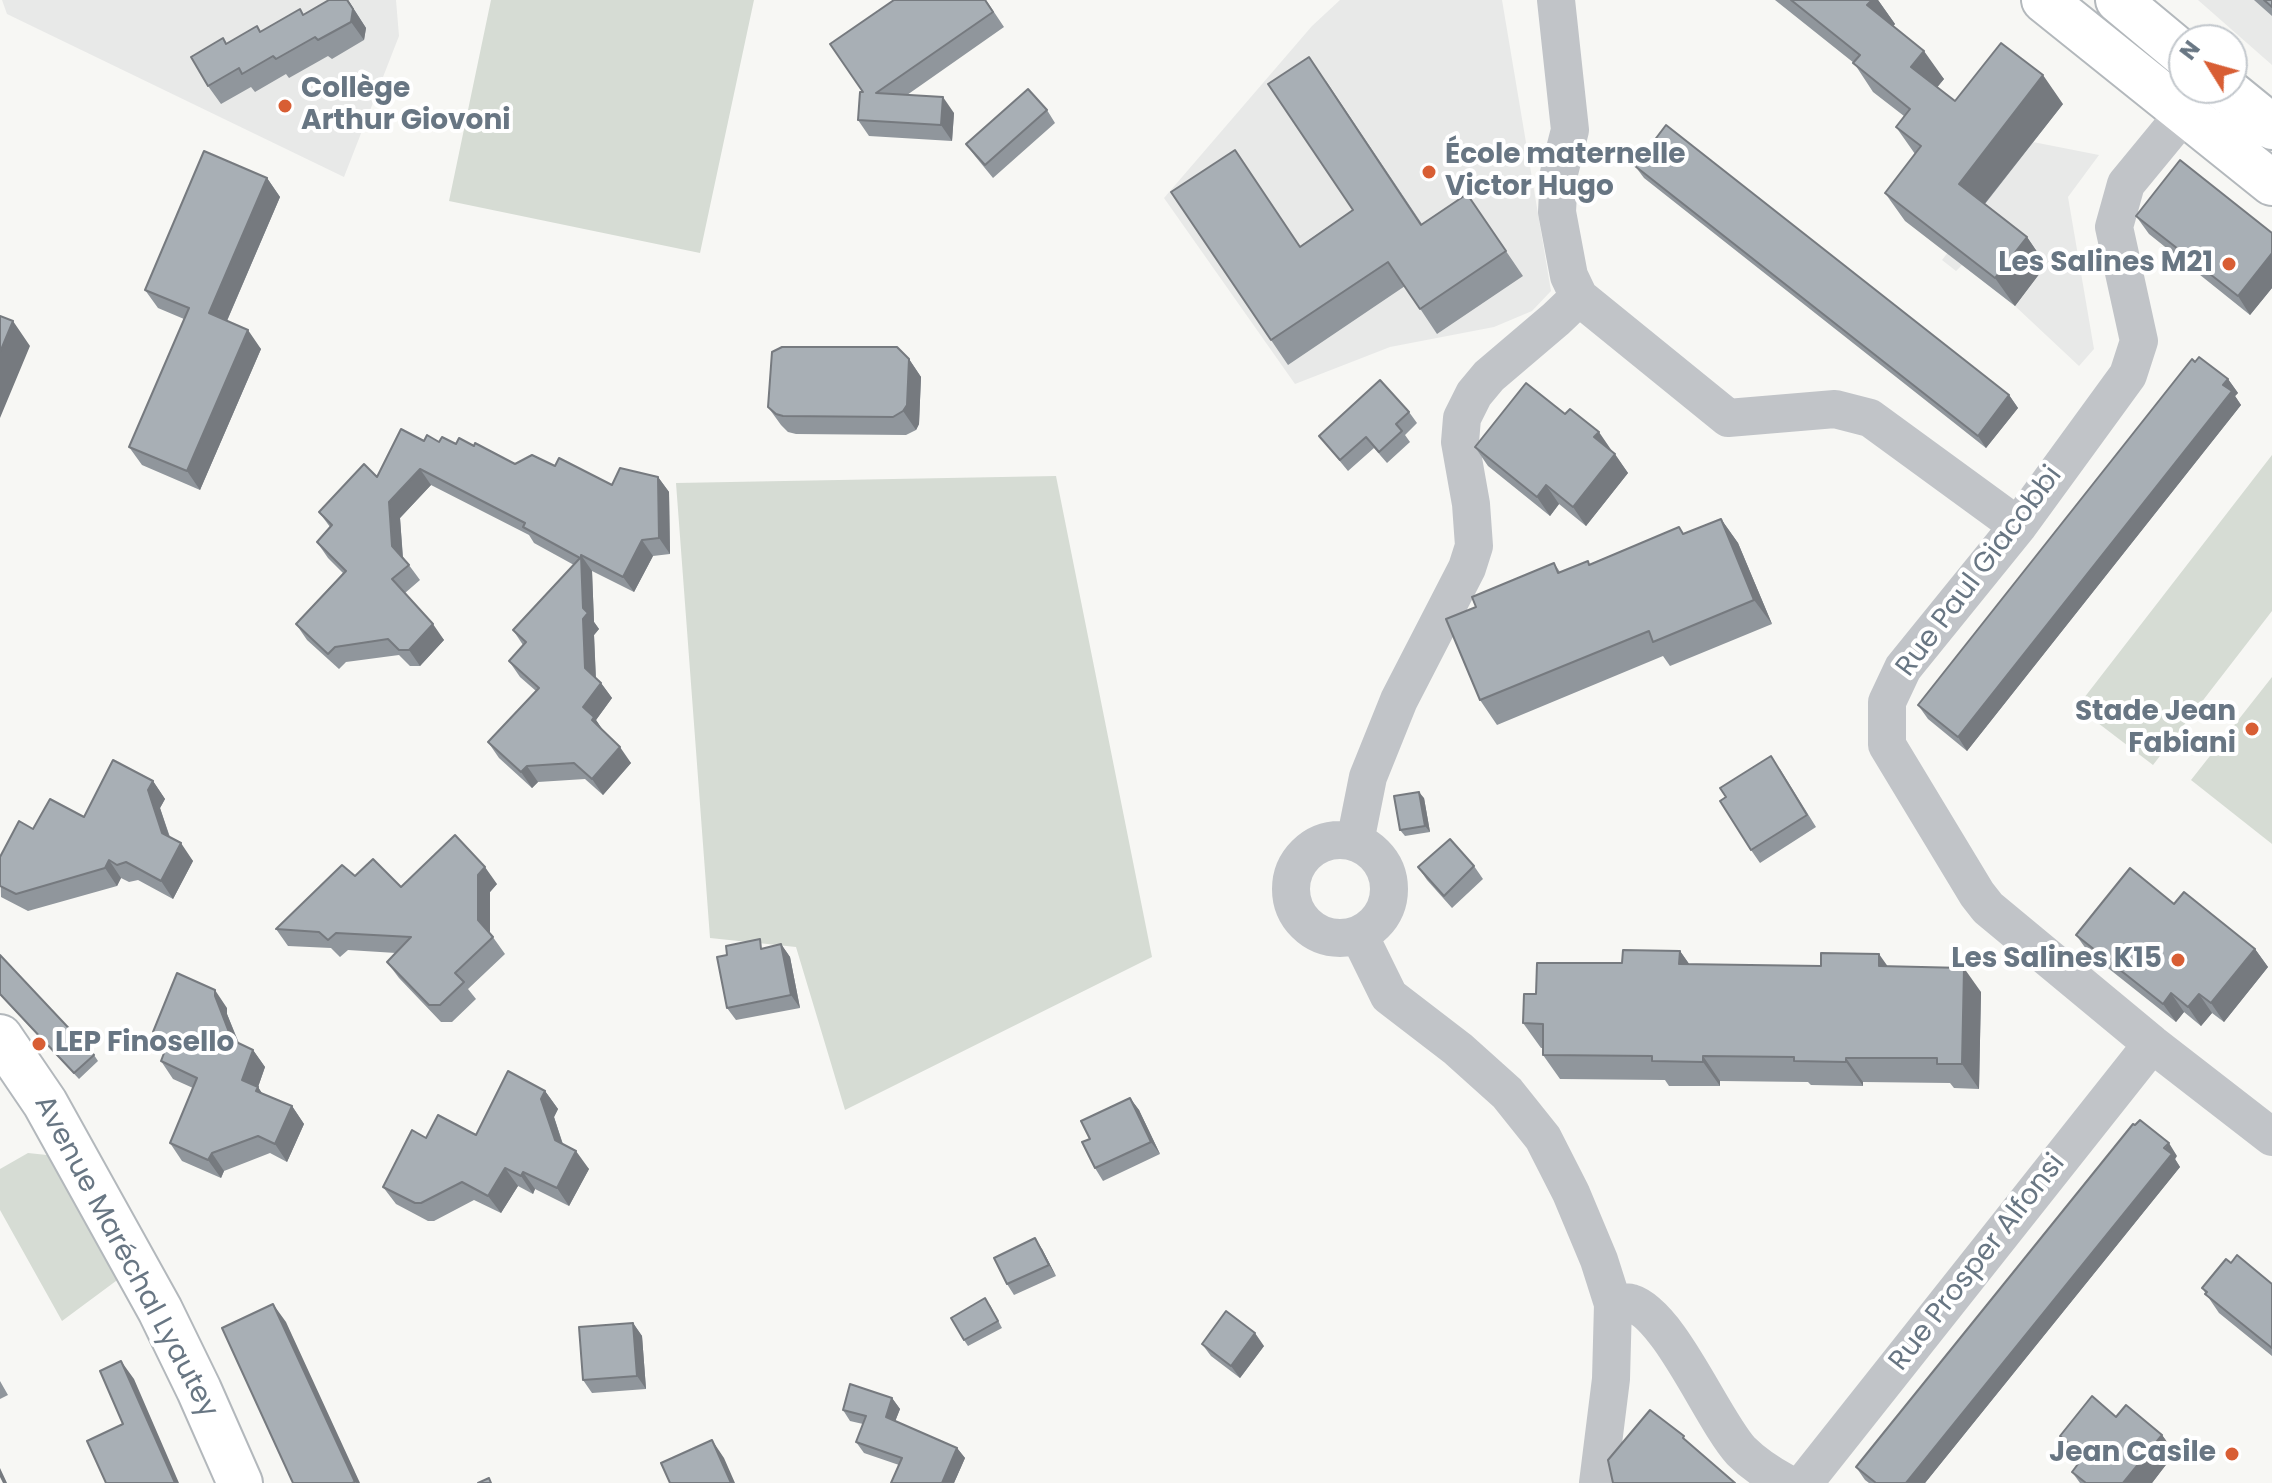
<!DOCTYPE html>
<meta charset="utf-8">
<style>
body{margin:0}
#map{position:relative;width:2272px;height:1483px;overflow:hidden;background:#f7f7f4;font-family:Poppins,sans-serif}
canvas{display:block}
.north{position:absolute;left:2168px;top:24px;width:80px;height:80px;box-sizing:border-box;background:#fff;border:2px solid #c3c8cd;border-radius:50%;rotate:307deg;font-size:22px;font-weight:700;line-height:32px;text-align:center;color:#687683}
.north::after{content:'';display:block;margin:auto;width:28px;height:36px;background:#d85e34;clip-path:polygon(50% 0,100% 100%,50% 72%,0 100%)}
</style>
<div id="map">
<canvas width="2272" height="1483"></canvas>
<div class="north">N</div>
</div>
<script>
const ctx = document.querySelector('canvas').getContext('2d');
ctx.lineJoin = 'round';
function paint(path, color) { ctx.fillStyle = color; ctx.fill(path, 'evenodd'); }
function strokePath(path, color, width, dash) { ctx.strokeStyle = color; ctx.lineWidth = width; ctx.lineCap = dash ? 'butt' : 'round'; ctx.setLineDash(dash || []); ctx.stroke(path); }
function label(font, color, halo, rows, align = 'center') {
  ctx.font = font + ' Poppins,sans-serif'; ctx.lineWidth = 8; ctx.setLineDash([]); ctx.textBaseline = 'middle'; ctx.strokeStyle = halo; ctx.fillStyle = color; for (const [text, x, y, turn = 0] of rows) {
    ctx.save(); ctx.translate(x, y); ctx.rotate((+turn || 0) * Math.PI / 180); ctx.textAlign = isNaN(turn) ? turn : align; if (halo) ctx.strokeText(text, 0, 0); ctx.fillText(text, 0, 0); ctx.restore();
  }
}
paint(new Path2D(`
 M2,0H396L399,36L344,177L7,14Z
 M1340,0H1502L1551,291L1532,311L1494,327L1390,347L1295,384L1164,198L1312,26Z
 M2198,0H2272V65Z
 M2033,142L2099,155L2068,197L2094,349L2079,366L2015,306L1962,265L1956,271L1942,260Z`), '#e8e9e8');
paint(new Path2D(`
 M491,0H754L700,253L449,201Z
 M2272,455V611L2153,765L2077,707Z
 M1056,476L1152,957L845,1110L796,947L710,938L676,483Z
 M2272,677V844L2191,780Z
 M28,1153L47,1155L120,1278L62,1321L0,1210V1169Z`), '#d6dcd4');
const secondary = new Path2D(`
 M2044,0L2272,183
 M2118,0L2184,55
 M2224,88L2272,127
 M0,1037L45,1103L160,1310L199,1390L240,1483`);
strokePath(secondary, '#b3b8bc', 48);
strokePath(new Path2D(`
 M1556,0L1570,130L1559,173L1557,212L1569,276L1579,297L1728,418L1835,409L1870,418L2018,526
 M2205,88L2126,184L2114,227L2139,341L2128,375L2018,526L1903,668L1887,702V745L1977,894L1988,908L2152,1044L2272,1137
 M1291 889a49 49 0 1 1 98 0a49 49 0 1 1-98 0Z
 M1355,842L1368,777L1399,700L1467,568L1474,546L1471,504L1460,442L1462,418L1474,394L1489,376L1556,319L1579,297
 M1359,935L1389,996L1458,1049L1507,1093L1543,1138L1571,1193L1599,1260L1613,1304L1611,1379L1598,1483
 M1613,1304C1619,1303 1626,1301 1631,1303C1670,1315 1712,1419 1741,1451C1755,1465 1769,1474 1786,1483
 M1804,1483L2152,1044`), '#c1c4c8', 38);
strokePath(secondary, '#fff', 44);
paint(new Path2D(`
 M348,0L366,28L364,40L332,59L328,56L289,78L286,74L255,92L251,87L221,104L208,86L223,38L227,44L257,26L261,32L304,14Z
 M986,0L1004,27L907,95L954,113L952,141L869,136L858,120L863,92Z
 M1775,0H1878L1895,24L1893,26L1944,79L1937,87L1955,101L2063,104L1985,204L2027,237L2046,265L2015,306L1905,221L1885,193L1915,154L1896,127L1904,116L1873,92L1854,63Z
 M2254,0H2272V16Z
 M1326,81L1422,224L1467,194L1523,276L1437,334L1405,286L1288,365L1271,340L1300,246L1353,210Z
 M1047,110L1055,123L993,178L975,156L966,144Z
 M1635,166L2009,395L2018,408L1986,448L1644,178Z
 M267,178L280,197L227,321L261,349L200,490L142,465L129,447L184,319L158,308L145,290Z
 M2136,216L2272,233V288L2250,315L2149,234Z
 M909,359L921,377L919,424L916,430L906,435L796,434L788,432L781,425L768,407Z
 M2195,362L2228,379L2238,393L2235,396L2241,405L1967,751L1928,719L1918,705Z
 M1409,412L1417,423L1405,435L1410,442L1387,463L1374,448L1348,471L1319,436Z
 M424,441L474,446L515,464L555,466L612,485L658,477L669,492L670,554L653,556L634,592L592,571L594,622L599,629L594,635L596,678L601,683L612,698L596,720L603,731L631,763L603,795L585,779L538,782L532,788L499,758L488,742L536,691L520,677L509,661L523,645L513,630L574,565L534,543L529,535L431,485L400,518L403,557L420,580L405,593L444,640L420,666H410L399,655L346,662L339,669L307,640L296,624L343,573L328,558L317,542L330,527L319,512L377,477Z
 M1475,447L1612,451L1628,473L1586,526L1559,504L1550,516L1488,466Z
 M1721,519L1738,543L1772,624L1670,666L1663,656L1497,725L1480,700L1476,607L1554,563L1560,572L1590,564L1679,527L1684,534Z
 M1780,769L1816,827L1760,863L1751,850L1726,797Z
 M153,781L165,799L160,808L170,837L193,861L173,899L138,880L129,882L121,878L117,886L28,911L1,897L0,857L33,829L84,817Z
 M1424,798L1430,832L1405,836L1400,830Z
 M1474,866L1483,879L1452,908L1427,880L1418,867Z
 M355,876L401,887L497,884L490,892V933L505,954L468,989L476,999L452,1022H441L399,978L387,962L396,953L348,950L340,957L331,948L288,946L276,929Z
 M2174,904L2255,949L2268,967L2224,1022L2212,1013L2201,1026L2184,1012L2176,1022L2089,953L2076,935Z
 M781,944L790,957L800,1008L736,1020L727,1008L765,948Z
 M1680,951L1689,964L1887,967L1981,992L1979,1089L1954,1088L1950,1083L1863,1082V1086L1811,1085L1808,1082L1720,1081V1086H1669L1665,1080L1560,1079L1543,1055V1048H1541L1523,1023L1536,994L1622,963Z
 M0,955L94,1055L98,1061L79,1079L0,995Z
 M227,1008V1014L239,1043L253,1050L265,1067L258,1087L262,1094L292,1106L304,1124L287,1162L270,1153L224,1171L221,1178L182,1161L170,1143L193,1088L173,1079L161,1061L166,1049L153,1032Z
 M545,1091L558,1109L554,1117L563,1144L589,1169L569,1206L535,1189L533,1194L518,1186L501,1213L474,1200L434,1221H428L396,1204L383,1187L426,1138L476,1135Z
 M1130,1098L1139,1110L1160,1154L1103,1181L1095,1168L1090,1139Z
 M2177,1156L2175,1159L2180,1167L1925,1483H1869L1865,1480L1856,1467Z
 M1042,1249L1056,1276L1014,1295L1007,1284Z
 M2231,1263L2272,1284V1356L2219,1313L2202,1288Z
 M990,1305L1002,1328L968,1346L964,1340Z
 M633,1323L642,1336L646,1389L592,1393L583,1380Z
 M1202,1344L1264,1346L1240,1378L1211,1356Z
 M0,1381L8,1395L0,1399Z
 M892,1398L900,1409L895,1421L957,1448L965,1458L954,1483H891L899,1465L864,1453L856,1442L863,1424L850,1421L843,1410Z
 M2116,1417L2162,1435L2175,1453L2152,1483H2080L2072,1472L2080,1461L2073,1455L2060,1436Z`), '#90969c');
paint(new Path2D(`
 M348,0L366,28L364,40L351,22Z
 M1872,0H1878L1895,24L1887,34L1867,5Z
 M1924,51L1944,79L1931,95L1911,67Z
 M2043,75L2063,104L1978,212L1959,184Z
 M943,97L954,113L952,141L941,125Z
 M267,178L280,197L222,332L209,313Z
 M2027,237L2046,265L2015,306L1995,278Z
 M2272,253V288L2250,315L2238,296Z
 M13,321L30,346L0,418V352Z
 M248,330L261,349L200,490L187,471Z
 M909,359L921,377L919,424L916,430L903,411Z
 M2228,379L2238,393L2235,396L2241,405L1967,751L1958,737Z
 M2009,395L2018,408L1986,448L1978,436Z
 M1599,432L1612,451L1607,456L1594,437Z
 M1615,454L1628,473L1586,526L1573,507Z
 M420,469L431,485L400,518L403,561L392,546L389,502Z
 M658,477L669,492L670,554L659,538Z
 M1546,485L1559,504L1550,516L1537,497Z
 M1721,519L1738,543L1772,624L1754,600Z
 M642,540L653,556L634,592L623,577Z
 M581,555L592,571L594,622L599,629L594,635L596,684L585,668Z
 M433,624L444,640L420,666L409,650Z
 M601,683L612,698L596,720L605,733L603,736L583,707Z
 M620,747L631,763L603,795L592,779Z
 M527,766L538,782L532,788L521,772Z
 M153,781L165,799L160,808L174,851L162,833L148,790Z
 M1419,792L1424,798L1430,832L1425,826Z
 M181,843L193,861L173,899L161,881Z
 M109,860L121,878L117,886L105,868Z
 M485,867L497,884L490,892V937L478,920V875Z
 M781,944L790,957L800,1008L791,995Z
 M2255,949L2268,967L2224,1022L2211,1003Z
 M1680,951L1697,975L1679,964Z
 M1879,954L1896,978L1879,966Z
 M1964,968L1981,992L1979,1089L1962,1064Z
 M215,990L227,1008V1014L244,1057L232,1040L215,996Z
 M2171,993L2184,1012L2176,1022L2163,1004Z
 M2199,994L2212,1013L2201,1026L2188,1007Z
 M253,1050L265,1067L258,1087L270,1105L242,1080Z
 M1703,1056L1720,1081V1086L1703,1062Z
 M1846,1058L1863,1082V1086L1846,1062Z
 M545,1091L558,1109L554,1117L567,1158L555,1140L541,1099Z
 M1130,1098L1139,1110L1160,1154L1151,1142Z
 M292,1106L304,1124L287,1162L275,1144Z
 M2169,1143L2177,1156L2175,1159L2180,1167L1925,1483H1906Z
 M576,1151L589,1169L569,1206L557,1188Z
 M212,1153L224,1171L221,1178L208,1160Z
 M505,1168L518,1186L501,1213L488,1196Z
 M523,1172L535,1189L533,1194L521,1176Z
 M1035,1238L1042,1249L1056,1276L1049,1265Z
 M273,1304L286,1322L360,1483H356L355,1482Z
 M633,1323L642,1336L646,1389L637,1376Z
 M1255,1333L1264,1346L1240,1378L1231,1366Z
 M121,1361L134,1379L179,1483H175Z
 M892,1398L900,1409L893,1427L886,1417Z
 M2162,1435L2175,1453L2152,1483H2123Z
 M712,1440L724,1458L735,1483H731Z
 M957,1448L965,1458L954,1483H942Z
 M0,1468L7,1483H3L0,1477Z`), '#767a7f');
const building = new Path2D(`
 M329,0H347L353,9L351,22L318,40L315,37L276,59L273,56L242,74L239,68L208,86L191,57L223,38L226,44L257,26L260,32L300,9L303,15Z
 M894,0H985L993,12L876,93L943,97L941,125L858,120L860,92H863L830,44Z
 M1791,0H1872L1867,5L1924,51L1911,67L1955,101L2001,43L2043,75L1959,184L2027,237L1995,278L1885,193L1921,146L1896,127L1910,109L1853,63L1860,55Z
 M2264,0H2272V7Z
 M1309,57L1421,225L1467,194L1506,251L1420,309L1388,262L1271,340L1171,192L1235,150L1300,247L1353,210L1268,84Z
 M1028,89L1047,110L985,165L966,144Z
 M1666,125L2009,395L1978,436L1635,166Z
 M204,151L267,178L209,313L248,330L187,471L129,447L189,308L145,290Z
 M2180,160L2272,233V253L2238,296L2136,216Z
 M0,316L13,321L0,352Z
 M782,347H897L909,359L907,405L903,411L893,417L783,416L776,414L768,407L772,352Z
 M2199,357L2228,379L2223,385L2232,391L1958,737L1918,705L2192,359L2195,362Z
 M1380,380L1409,412L1396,424L1402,431L1379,452L1366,437L1340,460L1319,436Z
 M1526,383L1565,414L1570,409L1599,432L1594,437L1615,454L1573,507L1546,485L1537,497L1475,447Z
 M401,429L424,441L427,435L439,442L442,437L456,444L459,438L474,446L475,443L515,464L532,455L555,466L559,458L612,485L620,468L658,477L659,538L642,540L623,577L581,555L583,608L588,613L583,619L585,668L601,683L583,707L594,717L592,720L620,747L592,779L574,763L527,766L521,772L488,742L539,688L509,661L526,642L513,630L580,558L523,527L525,523L420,469L389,502L392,546L409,565L392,579L433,624L409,650H399L388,639L335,647L328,654L296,624L346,571L317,542L332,525L319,512L364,464L377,477Z
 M1721,519L1754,600L1653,642L1649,631L1480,700L1446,619L1476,607L1472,597L1554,563L1558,573L1588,561L1589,565L1679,527L1683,534Z
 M1771,756L1807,815L1751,850L1720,801L1726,797L1720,788Z
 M113,760L153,781L148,790L162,833L181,843L161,881L126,862L117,865L109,860L105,868L16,894L0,886V857L19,821L33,829L50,799L84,817Z
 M1419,792L1425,826L1400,830L1394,796Z
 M455,835L485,867L478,875V920L493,937L455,973L464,982L440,1005H429L387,962L411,937L336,933L328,940L319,932L276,929L342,865L355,876L373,859L401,887Z
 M1450,839L1474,866L1444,896L1418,867Z
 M2130,868L2174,904L2184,892L2255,949L2211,1003L2199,994L2188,1007L2171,993L2163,1004L2076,935Z
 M760,939L761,949L781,944L791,995L727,1008L717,957L727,955L726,946Z
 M1623,950L1680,951L1679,964L1821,966V953L1879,954V966L1964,968L1962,1064H1937V1058H1846V1062L1794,1061V1057L1703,1056V1062L1652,1061V1056L1543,1055V1024L1523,1023L1524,994H1536L1537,963H1622Z
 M0,955L94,1055L74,1073L0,994Z
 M177,973L215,990V996L232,1040L253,1050L242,1080L258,1087L256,1091L292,1106L275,1144L258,1136L212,1153L208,1160L170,1143L197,1078L161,1061L169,1040L153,1032Z
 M508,1071L545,1091L541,1099L555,1140L576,1151L557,1188L523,1172L521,1176L505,1168L488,1196L462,1182L421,1203H415L383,1187L412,1130L426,1138L438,1115L476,1135Z
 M1130,1098L1151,1142L1095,1168L1082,1142L1090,1139L1081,1121Z
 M2140,1120L2169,1143L2164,1148L2172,1154L1906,1483H1876L1856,1467L2133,1124L2135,1125Z
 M1035,1238L1049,1265L1007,1284L994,1258Z
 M2237,1255L2272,1284V1348L2205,1294L2207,1292L2202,1288L2226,1259L2231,1263Z
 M985,1298L998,1321L964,1340L951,1318Z
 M273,1304L355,1482L352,1483H293L222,1328Z
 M1226,1311L1255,1333L1231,1366L1202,1344Z
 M633,1323L637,1376L583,1380L579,1327Z
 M121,1361L175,1483H106L87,1441L123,1424L100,1371Z
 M850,1384L892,1398L886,1417L957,1448L942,1483H891L902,1458L856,1442L866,1416L843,1410Z
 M2092,1396L2116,1417L2126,1405L2162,1435L2123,1483H2086L2072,1472L2084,1456L2060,1436Z
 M1650,1410L1684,1436L1683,1438L1735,1483H1613L1608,1460Z
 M712,1440L731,1483H670L661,1463Z
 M489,1478L491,1483H478Z`);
paint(building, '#a8afb5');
strokePath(building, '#767a7f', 2);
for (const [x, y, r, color] of [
 [285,106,8,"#d85e34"],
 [1429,172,8,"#d85e34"],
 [2229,264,8,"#d85e34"],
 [2252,729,8,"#d85e34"],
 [2178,960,8,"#d85e34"],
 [39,1044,8,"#d85e34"],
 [2232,1454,8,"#d85e34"]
]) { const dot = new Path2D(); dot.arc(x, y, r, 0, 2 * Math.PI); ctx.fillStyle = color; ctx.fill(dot); strokePath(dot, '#fff', 3); }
label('bold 28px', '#687683', '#fff', [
 ["Collège",301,90,"left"],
 ["Arthur Giovoni",301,122,"left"],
 ["École maternelle",1445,156,"left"],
 ["Victor Hugo",1445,188,"left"],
 ["Les Salines M21",2213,264],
 ["Stade Jean",2236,713],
 ["Fabiani",2236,745],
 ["Les Salines K15",2162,960],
 ["LEP Finosello",55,1044,"left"],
 ["Jean Casile",2216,1454]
], 'right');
label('28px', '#687683', '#fff', [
 ["Rue Paul Giacobbi",1980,572,-53],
 ["Avenue Maréchal Lyautey",125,1257,62],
 ["Rue Prosper Alfonsi",1978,1263,-52]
]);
</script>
